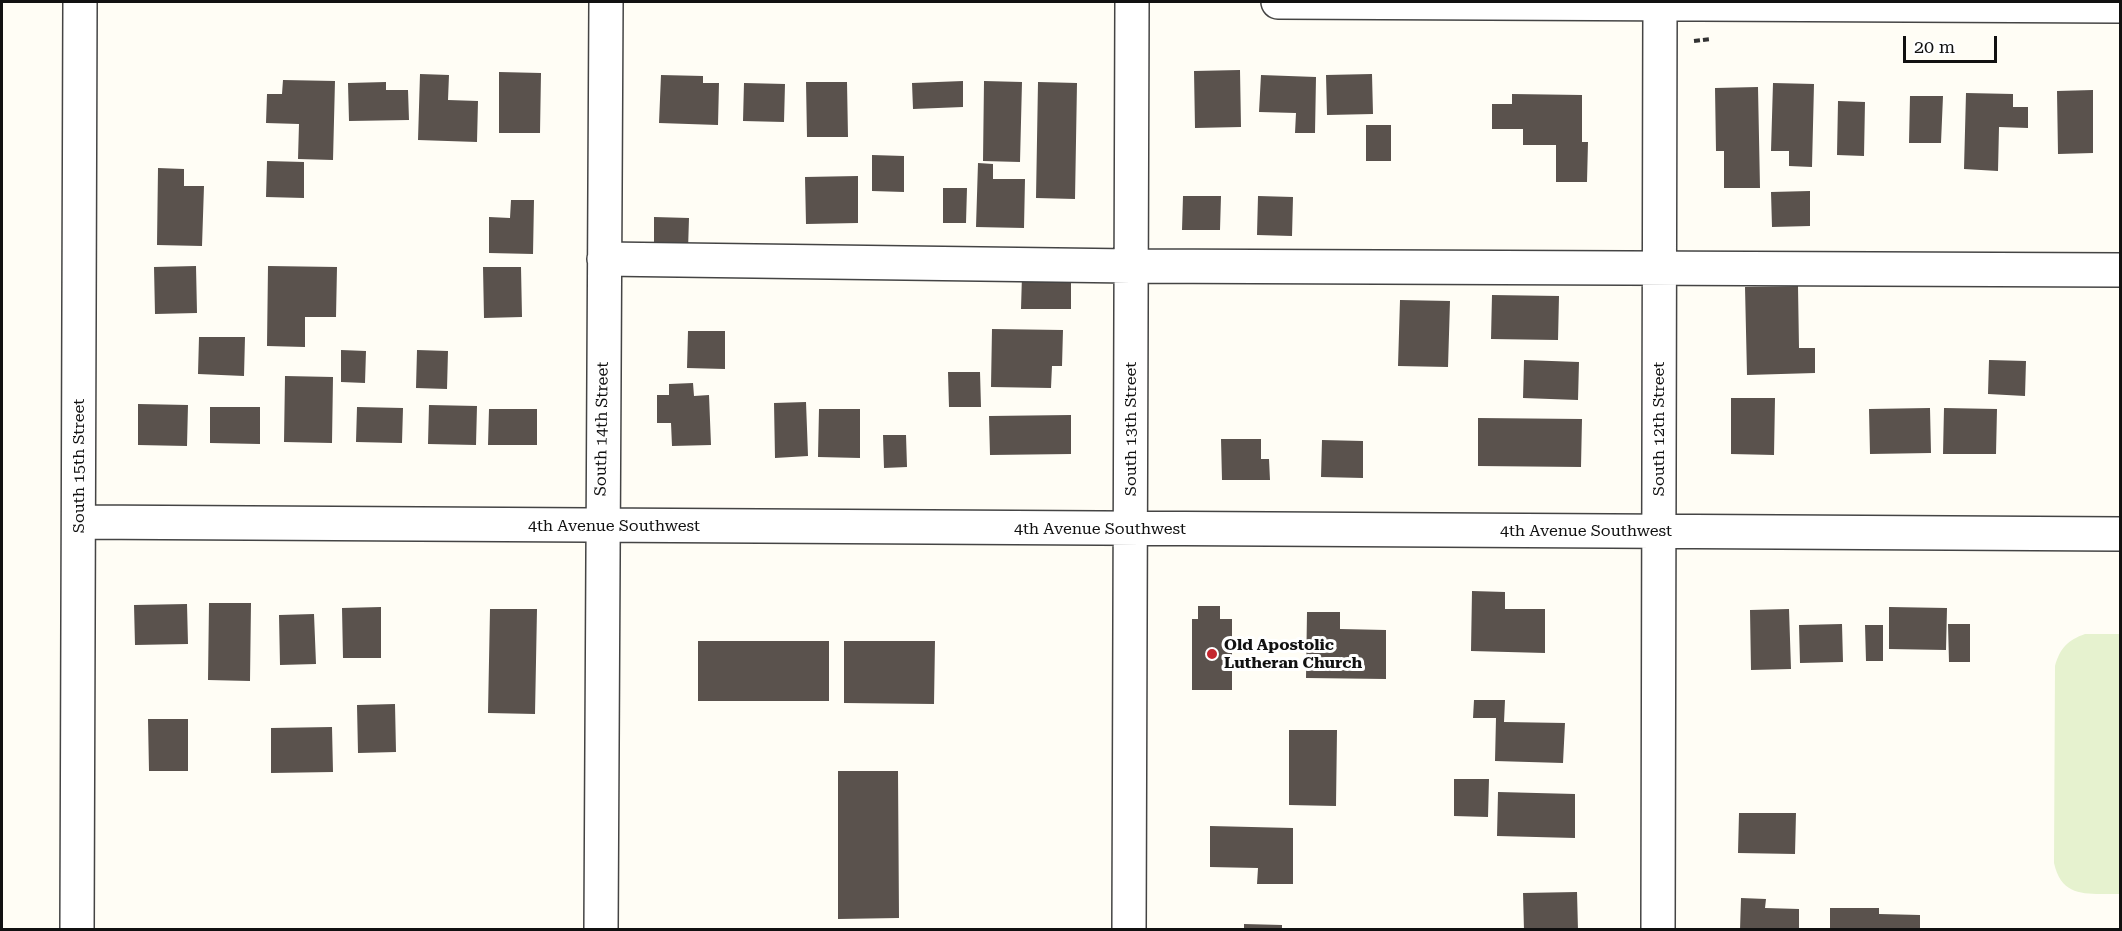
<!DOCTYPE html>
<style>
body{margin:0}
#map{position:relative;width:2122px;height:931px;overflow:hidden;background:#fffdf5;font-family:"Roboto Serif",serif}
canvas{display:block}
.frame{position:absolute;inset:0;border:3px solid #111;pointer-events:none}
.scale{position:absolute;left:1903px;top:36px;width:94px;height:27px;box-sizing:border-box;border:3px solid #111;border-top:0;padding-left:8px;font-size:18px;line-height:21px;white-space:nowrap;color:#111;-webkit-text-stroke:4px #fff;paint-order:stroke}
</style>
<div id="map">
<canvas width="2122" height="931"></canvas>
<div class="frame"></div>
<div class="scale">20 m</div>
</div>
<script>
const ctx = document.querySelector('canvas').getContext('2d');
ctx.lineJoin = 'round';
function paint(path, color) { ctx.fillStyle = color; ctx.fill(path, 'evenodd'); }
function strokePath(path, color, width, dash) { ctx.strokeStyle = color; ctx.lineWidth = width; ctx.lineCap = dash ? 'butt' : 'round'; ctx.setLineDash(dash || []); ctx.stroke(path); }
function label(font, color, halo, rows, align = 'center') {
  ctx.font = font + ' "Roboto Serif",serif'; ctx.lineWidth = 6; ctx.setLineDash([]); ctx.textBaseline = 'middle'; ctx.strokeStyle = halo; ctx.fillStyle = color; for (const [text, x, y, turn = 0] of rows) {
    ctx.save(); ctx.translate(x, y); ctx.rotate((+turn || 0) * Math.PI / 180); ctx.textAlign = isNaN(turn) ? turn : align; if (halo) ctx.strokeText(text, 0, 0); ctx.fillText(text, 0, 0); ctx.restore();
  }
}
paint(new Path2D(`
 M2085,634H2120V894C2090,893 2062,900 2054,863L2055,666C2060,648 2068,640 2085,634Z`), '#e6f2cf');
paint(new Path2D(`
 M1240,70L1241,127L1195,128L1194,71Z
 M499,72L541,73L540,133H499Z
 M420,74L449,75L448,100L478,101L477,142L418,140Z
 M1372,74L1373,114L1327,115L1326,75Z
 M661,75L703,76V83H719L718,125L659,123Z
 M1261,75L1316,77L1315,133H1295L1296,113L1259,112Z
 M283,80L335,81L333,160L298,159L299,124L266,123L267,94H282Z
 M963,81V107L913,109L912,83Z
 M984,81L1022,82L1020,162L983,161Z
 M386,82V90H408L409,120L349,121L348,83Z
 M806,82H847L848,137H807Z
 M1038,82L1077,83L1075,199L1036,198Z
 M744,83L785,84L784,122L743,121Z
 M1773,83L1814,84L1812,167L1789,166V151H1771Z
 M1758,87L1760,188H1724V151H1716L1715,88Z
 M2093,90V153L2058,154L2057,91Z
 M1966,93L2013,94V107H2028V128L1999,127L1998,171L1964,169Z
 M1512,94L1582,95V142H1588L1587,182H1556V145H1523V129H1492V104H1512Z
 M1910,96H1943L1941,143H1909Z
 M1838,101L1865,102L1864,156L1837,155Z
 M1366,125H1391V161H1366Z
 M872,155L904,156V192L872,191Z
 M267,161L304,162V198L266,197Z
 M978,163L993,164V179H1025L1024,228L976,227Z
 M158,168L184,169V186H204L202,246L157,245Z
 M858,176V223L806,224L805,177Z
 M943,188H967L966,223H943Z
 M1810,191V226L1772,227L1771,192Z
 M1183,196H1221L1220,230H1182Z
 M1258,196L1293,197L1292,236L1257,235Z
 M511,200H534L533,254L489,253V217L510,218Z
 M654,217L689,218L688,250H654Z
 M196,266L197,313L155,314L154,267Z
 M268,266L337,267L336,317H305V347L267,346Z
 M483,267H521L522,317L484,318Z
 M1022,275L1071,276V309H1021Z
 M1798,286L1799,348H1815V373L1747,375L1745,287Z
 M1492,295L1559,296L1558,340L1491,339Z
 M1400,300L1450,301L1448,367L1398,366Z
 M992,329L1063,330L1062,366H1052L1051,388L991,387Z
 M688,331H725V369L687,368Z
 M199,337H245L244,376L198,374Z
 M341,350L366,351L365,383L341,382Z
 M417,350L448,351L447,389L416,388Z
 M1524,360L1579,362L1578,400L1523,398Z
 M1989,360L2026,361L2025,396L1988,394Z
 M948,372H980L981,407H949Z
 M285,376L333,377L332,443L284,442Z
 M693,383L694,396L709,395L711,445L672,446L671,423H657V395H669V384Z
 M1731,398H1775L1774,455L1731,454Z
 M806,402L808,456L775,458L774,403Z
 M138,404L188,405L187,446L138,445Z
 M429,405L477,406L476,445L428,444Z
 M210,407H260V444L210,443Z
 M357,407L403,408L402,443L356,442Z
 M1930,408L1931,453L1870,454L1869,409Z
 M1944,408L1997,409L1996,454H1943Z
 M489,409H537V445H488Z
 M819,409H860V458L818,457Z
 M1071,415V454L990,455L989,416Z
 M1478,418L1582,419L1581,467L1478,466Z
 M883,435H906L907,467L884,468Z
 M1221,439H1261V459H1269L1270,480H1222Z
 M1322,440L1363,441V478L1321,477Z
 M1472,591L1505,592V609H1545V653L1471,651Z
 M209,603H251L250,681L208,680Z
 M187,604L188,644L135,645L134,605Z
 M1198,606H1220V619H1232V690H1192V619H1198Z
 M381,607V658H343L342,608Z
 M1889,607L1947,608L1946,650L1889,649Z
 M490,609H537L535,714L488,713Z
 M1789,609L1791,669L1751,670L1750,610Z
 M1307,612H1340V629L1386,630V679L1306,678Z
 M314,614L316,664L280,665L279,615Z
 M1842,624L1843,662L1800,663L1799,625Z
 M1948,624H1970V662H1949Z
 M1865,625H1883V661H1866Z
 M698,641H829V701H698Z
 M844,641H935L934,704L844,703Z
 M1474,700H1505L1504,722L1565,723L1563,763L1495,761L1496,718H1473Z
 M395,704L396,752L358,753L357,705Z
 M148,719H188V771H149Z
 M332,727L333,772L271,773V728Z
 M1289,730H1337L1336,806L1289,805Z
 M838,771H898L899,918L838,919Z
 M1454,779H1489L1488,817L1454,816Z
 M1498,792L1575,794V838L1497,836Z
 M1739,813H1796L1795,854L1738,853Z
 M1210,826L1293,828V884H1257L1258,868L1210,867Z
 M1577,892L1578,930H1524L1523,893Z
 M1741,898L1766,899L1765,908L1799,909V930H1740Z
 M1830,908H1879V914L1920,915V930H1830Z
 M1244,924L1282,925V930H1244Z`), '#5a524d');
const minor = new Path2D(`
 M1278,2L2120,6
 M604,259L1131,266L2120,270
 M79,522L2120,534
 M77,930L80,2
 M601,930L606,2
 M1129,930L1132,2
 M1658,930L1660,2`);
strokePath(minor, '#444', 36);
strokePath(new Path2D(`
 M1694,41L1711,39`), '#333', 4, [6, 3]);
strokePath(minor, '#fff', 33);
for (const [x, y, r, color] of [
 [1212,654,6,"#c4262e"]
]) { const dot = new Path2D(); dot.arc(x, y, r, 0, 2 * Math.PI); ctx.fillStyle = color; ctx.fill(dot); strokePath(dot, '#fff', 2); }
label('16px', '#111', '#fff', [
 ["South 14th Street",602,429,-89],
 ["South 13th Street",1131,429,-90],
 ["South 12th Street",1659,429,-90],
 ["South 15th Street",79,466,-90],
 ["4th Avenue Southwest",614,526],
 ["4th Avenue Southwest",1100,529],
 ["4th Avenue Southwest",1586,531]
]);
label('bold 16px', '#111', '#fff', [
 ["Old Apostolic",1224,645],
 ["Lutheran Church",1224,663]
], 'left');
</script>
